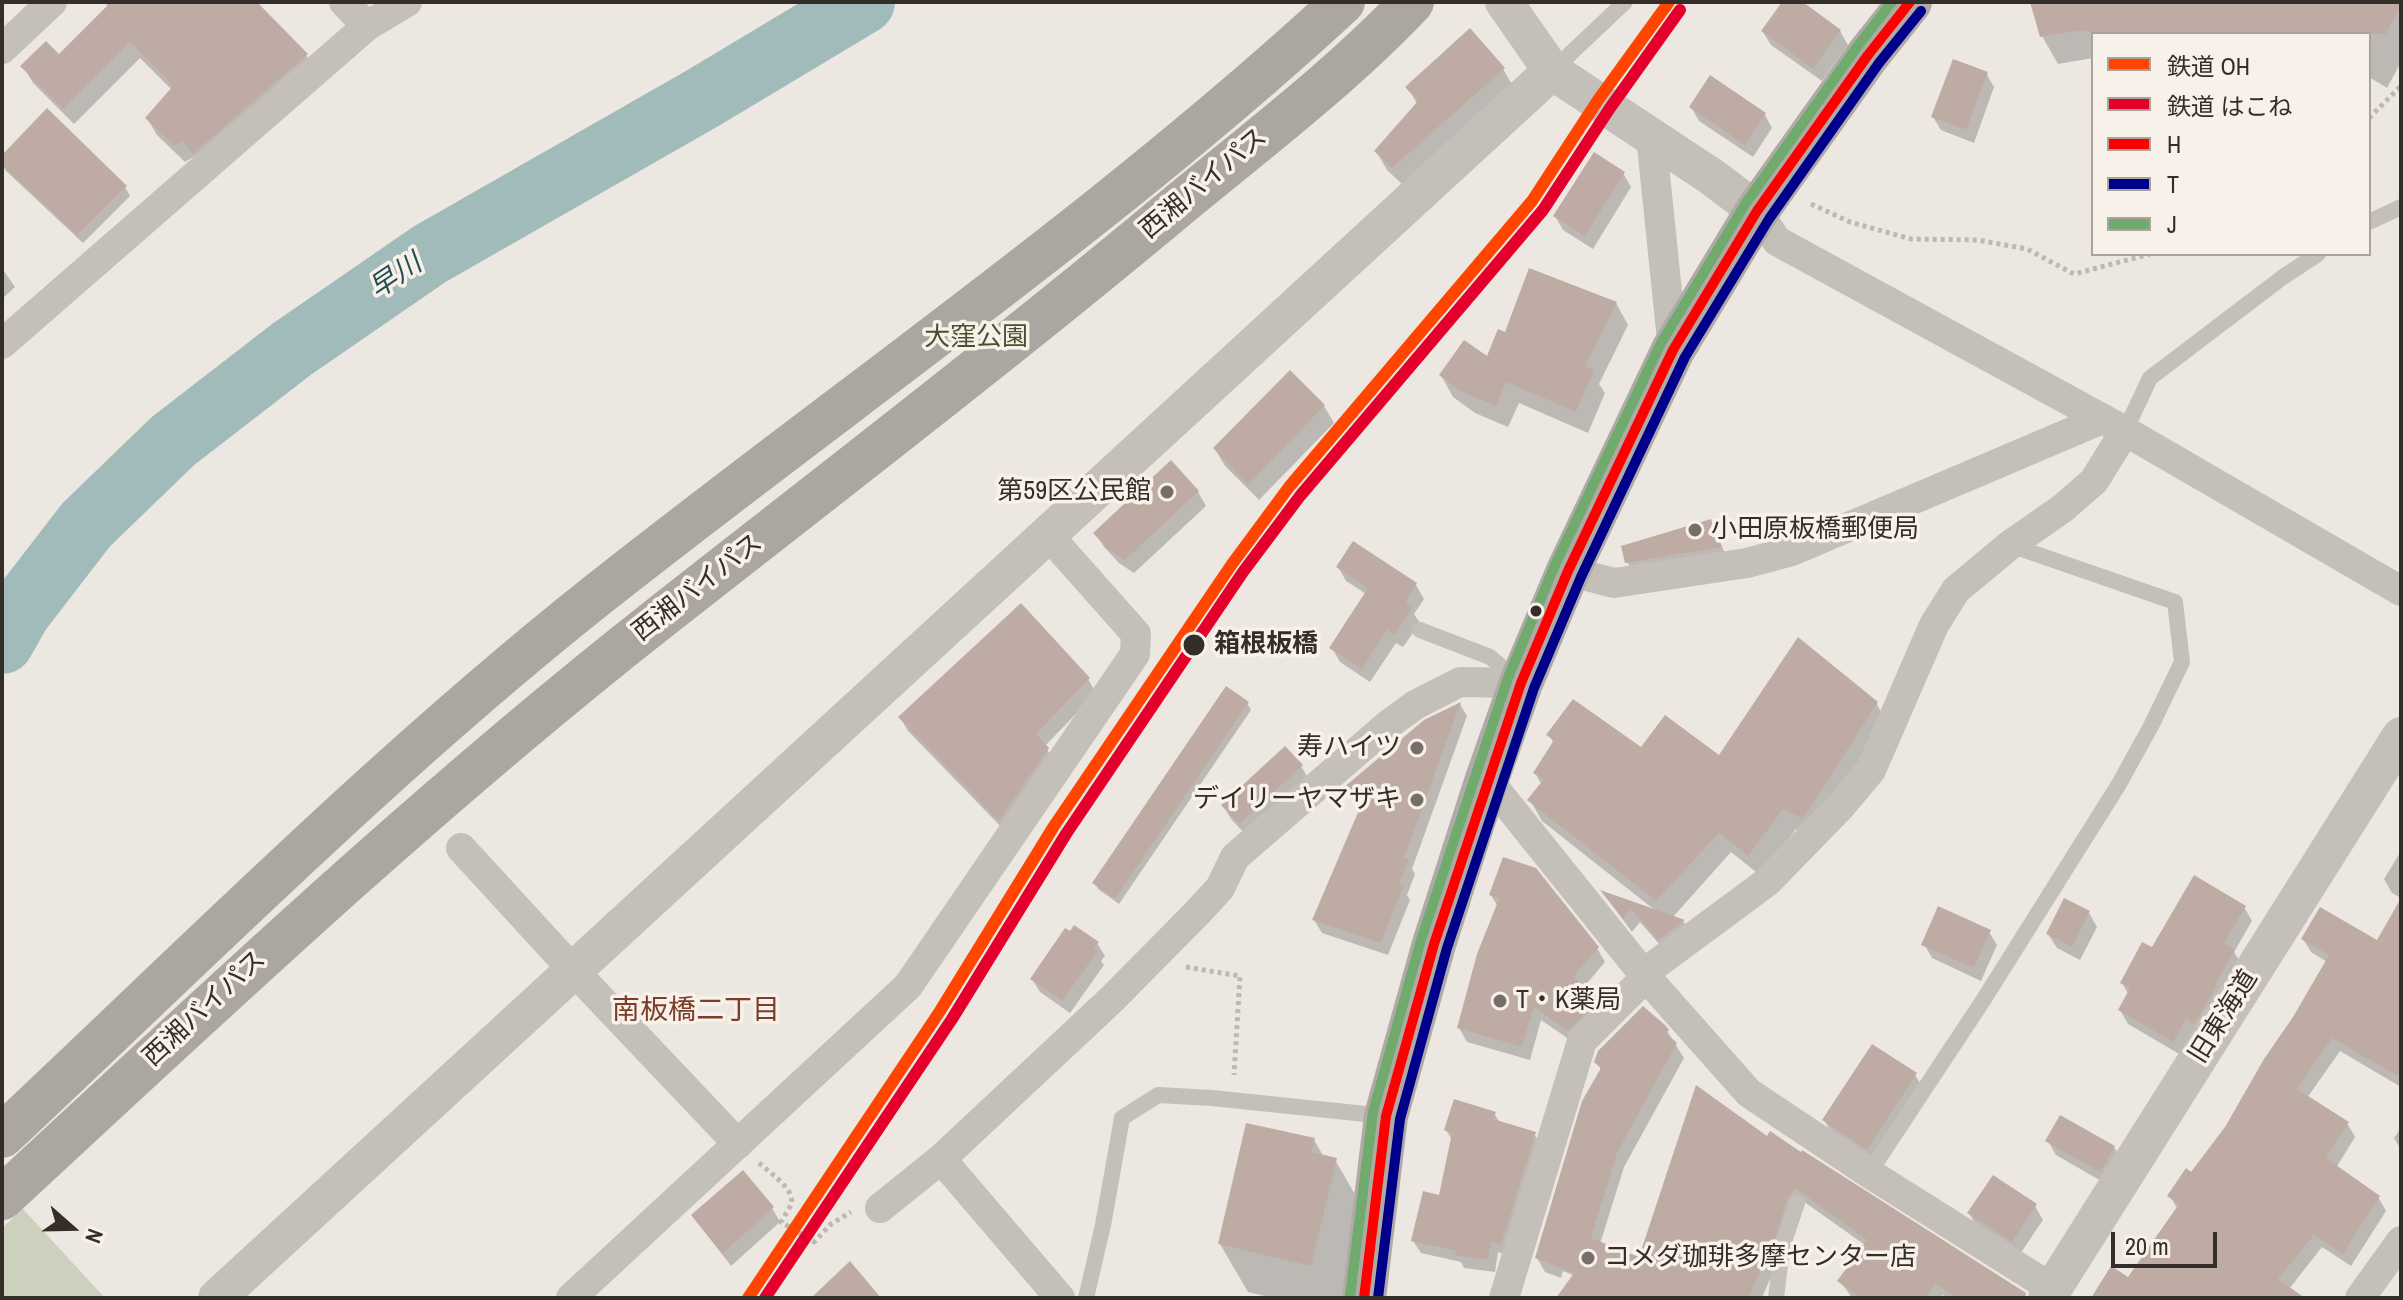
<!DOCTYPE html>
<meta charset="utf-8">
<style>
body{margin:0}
#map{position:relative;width:2403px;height:1300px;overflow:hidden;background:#ece7e1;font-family:"Archivo Narrow","Noto Sans JP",sans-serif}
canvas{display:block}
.frame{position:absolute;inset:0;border:4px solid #352d29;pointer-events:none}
.legend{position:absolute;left:2091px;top:32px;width:280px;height:224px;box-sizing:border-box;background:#f8f1e9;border:2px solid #aaa39c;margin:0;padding:10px 14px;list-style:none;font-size:24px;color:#352d29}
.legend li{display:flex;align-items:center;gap:16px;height:40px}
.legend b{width:40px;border:2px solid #aaa39c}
.north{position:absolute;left:32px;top:1188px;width:80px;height:80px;-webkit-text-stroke:6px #f8f1e9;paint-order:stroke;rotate:110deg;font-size:22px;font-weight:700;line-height:32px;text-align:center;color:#352d29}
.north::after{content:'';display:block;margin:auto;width:28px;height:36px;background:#352d29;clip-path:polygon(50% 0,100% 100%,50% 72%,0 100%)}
.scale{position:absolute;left:2111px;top:1232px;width:106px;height:36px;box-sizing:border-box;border:4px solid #352d29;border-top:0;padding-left:10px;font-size:24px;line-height:28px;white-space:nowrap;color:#352d29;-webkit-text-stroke:6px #f8f1e9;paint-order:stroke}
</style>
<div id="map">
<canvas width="2403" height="1300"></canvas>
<div class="frame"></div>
<ul class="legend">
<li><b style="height:10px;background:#ff4500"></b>鉄道 OH</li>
<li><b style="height:10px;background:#e4002b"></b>鉄道 はこね</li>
<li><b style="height:10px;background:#f00"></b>H</li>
<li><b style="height:10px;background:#00008b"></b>T</li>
<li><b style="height:10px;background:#70aa6c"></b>J</li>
</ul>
<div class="north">N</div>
<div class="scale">20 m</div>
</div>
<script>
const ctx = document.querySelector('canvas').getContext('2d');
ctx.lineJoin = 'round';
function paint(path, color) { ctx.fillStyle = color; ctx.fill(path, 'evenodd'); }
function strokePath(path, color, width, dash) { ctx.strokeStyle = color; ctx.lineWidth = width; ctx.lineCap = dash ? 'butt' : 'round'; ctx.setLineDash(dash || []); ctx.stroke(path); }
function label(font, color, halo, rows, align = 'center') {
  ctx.font = font + ' "Archivo Narrow","Noto Sans JP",sans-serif'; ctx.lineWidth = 7; ctx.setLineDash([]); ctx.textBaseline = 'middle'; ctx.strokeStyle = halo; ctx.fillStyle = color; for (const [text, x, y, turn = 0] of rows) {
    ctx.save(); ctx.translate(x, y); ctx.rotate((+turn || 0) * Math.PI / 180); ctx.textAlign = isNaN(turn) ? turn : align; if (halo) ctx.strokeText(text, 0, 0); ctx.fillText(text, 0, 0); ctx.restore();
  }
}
paint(new Path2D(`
 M23,1209L105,1298H2V1228Z`), '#cdd0bd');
paint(new Path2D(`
 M105,2H255L306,55L316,72L204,169L193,157L185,162L157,135L147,118L172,90L140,58L74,124L33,83L23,66L59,57L108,7Z
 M1784,2H1799L1840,31L1848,45L1822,81L1771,45L1763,32Z
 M2032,2H2401V62L2387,88L2369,77V34H2093V58L2058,64L2042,36Z
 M1503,69L1514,88L1404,186L1387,170L1376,151L1417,104L1408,87Z
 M1986,73L1994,87L1974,143L1941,130L1933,117Z
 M1691,107L1765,115L1772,128L1753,157L1699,121Z
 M2,158L125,187L130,196L83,243L5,170Z
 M1623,173L1631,187L1593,249L1563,230L1555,216Z
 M2,268L15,287L2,299Z
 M1616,303L1628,325L1599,384L1605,393L1588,433L1519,403L1508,427L1475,413L1453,397L1441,375L1487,359L1506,334Z
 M1324,406L1334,423L1259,500L1225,466L1215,449Z
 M1198,492L1206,506L1134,573L1119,563L1104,547L1096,534Z
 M1710,521L1732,568L1639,583L1627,562Z
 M1338,567L1416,585L1424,599L1414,614L1420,623L1403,647L1396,643L1370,682L1340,662L1332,648L1366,594L1346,581Z
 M1088,679L1096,693L1045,746L1055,763L1007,833L908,731L900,717Z
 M1247,703L1251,710L1119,904L1098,889L1095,883Z
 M1876,703L1888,724L1815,839L1796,829L1761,876L1731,852L1672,918L1684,922L1691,935L1667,953L1640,922L1632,932L1604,894L1656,911L1542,821L1530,800L1542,785L1535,773L1554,744L1549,735L1642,750L1719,758Z
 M1460,704L1467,716L1412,869L1415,874L1407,895L1410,900L1388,955L1322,933L1314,920L1363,805L1353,801L1346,788L1426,722Z
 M1301,766L1309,780L1248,837L1231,819L1223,805Z
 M2401,851V898L2392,893L2384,879Z
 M1491,895L1597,948L1605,962L1584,987L1600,998L1608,1011L1576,1044L1541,1020L1530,1060L1467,1042L1459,1028L1498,907Z
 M2401,902V1087L2340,1051L2307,1098L2347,1123L2355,1137L2336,1168L2378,1197L2386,1211L2351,1266L2322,1247L2289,1289L2302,1298H2093L2129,1279L2178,1210L2170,1196L2192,1175L2226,1128L2327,962L2311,952L2303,939L2377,943Z
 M2244,907L2252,921L2234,952L2242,965L2181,1055L2128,1024L2120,1010L2129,995L2122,983L2153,950Z
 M2089,913L2097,927L2080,960L2057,948L2048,934Z
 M1989,932L1997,945L1981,981L1932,958L1924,944Z
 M1097,943L1105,956L1101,961L1104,965L1070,1013L1040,992L1032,979Z
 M1667,1031L1684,1058L1624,1167L1600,1244L1640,1260L1767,1139L2021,1298H1947L1943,1295L1941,1298H1852L1840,1281L1865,1245L1803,1201L1762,1298H1628L1563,1271L1561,1278L1545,1272L1537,1258L1602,1071L1596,1062Z
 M1915,1075L1923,1088L1875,1162L1832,1134L1824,1120Z
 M1494,1113L1500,1123L1534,1134L1542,1146L1508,1256L1498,1252L1495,1272L1464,1268L1461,1262L1421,1253L1413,1241L1441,1197L1452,1140L1446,1130Z
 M2401,1128V1150L2394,1138Z
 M1314,1140L1324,1157L1335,1160L1363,1208L1342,1298H1273L1248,1292L1220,1244Z
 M2048,1141L2114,1147L2122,1161L2108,1185L2056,1155Z
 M2035,1206L2043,1220L2020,1254L1977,1227L1969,1213Z
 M772,1208L780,1222L731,1266L693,1215Z`), '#0003');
strokePath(new Path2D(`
 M2,642L19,612L86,525L173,441L292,349L430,254L703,98L863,2`), '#a0bbba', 64);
paint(new Path2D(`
 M111,2H257L308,54L193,154L182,141L174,146L145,118L173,86L130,42L63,109L20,66L46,41L59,54Z
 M1782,2H1803L1841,30L1813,69L1761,31Z
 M2030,2H2401V5L2386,34H2093L2084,30L2040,37Z
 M1470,28L1505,68L1392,168L1374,151L1418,101L1405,87Z
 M1953,59L1988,72L1966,130L1931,117Z
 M1710,75L1766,113L1745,145L1689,107Z
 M47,108L127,186L77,235L2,165V155Z
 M1594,152L1625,172L1585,236L1553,216Z
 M1529,268L1617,302L1585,366L1594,370L1576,412L1506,382L1496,406L1460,391L1439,375L1464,340L1487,356L1498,329L1505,332Z
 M1290,370L1325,405L1248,485L1213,448Z
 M1171,460L1199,491L1125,560L1109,550L1093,533Z
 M1711,519L1722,547L1625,563L1621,546Z
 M1353,541L1417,583L1406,602L1413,607L1395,635L1387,630L1362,669L1329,648L1368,588L1336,567Z
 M1021,603L1090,678L1036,734L1049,748L999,821L898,717Z
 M1798,637L1878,702L1803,819L1783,809L1748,856L1719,833L1656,901L1527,800L1544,779L1533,773L1554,740L1546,735L1573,699L1641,747L1665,715L1719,755Z
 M1226,686L1249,702L1115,899L1092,883Z
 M1461,702L1404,858L1409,859L1399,884L1404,885L1381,943L1312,920L1365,796L1343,788L1424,720Z
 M1285,746L1303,765L1239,824L1221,805Z
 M1503,857L1536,868L1599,947L1573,977L1601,996L1568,1031L1534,1007L1522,1047L1457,1028L1477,954L1499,899L1489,895Z
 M2194,875L2246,906L2224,943L2235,950L2215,985L2217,986L2194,1024L2186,1019L2173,1042L2118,1010L2130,988L2120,983L2142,942L2152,947Z
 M1600,890L1637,903L1685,920L1658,940L1631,909L1623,919Z
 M2064,898L2090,911L2072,947L2046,934Z
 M2401,898V1078L2332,1038L2297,1089L2349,1122L2326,1158L2380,1196L2343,1254L2314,1235L2278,1279L2305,1298H2091L2111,1266L2128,1277L2179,1204L2167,1196L2186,1168L2191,1172L2225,1127L2264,1059L2293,1017L2329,955L2301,939L2320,907L2377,940Z
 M1938,906L1991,930L1974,968L1921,945Z
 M1074,925L1099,942L1094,948L1098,951L1062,1001L1030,979L1065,928L1070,931Z
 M1643,1006L1665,1025L1669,1030L1666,1033L1677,1043L1617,1153L1591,1238L1639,1257L1696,1085L1767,1136L1770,1131L1801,1152L1802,1150L2026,1293L2025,1298H1957L1935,1283L1926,1298H1861L1837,1281L1867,1240L1795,1188L1787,1200L1768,1262L1764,1260L1749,1298H1556L1574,1273L1535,1258L1582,1101L1601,1068L1594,1062L1598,1051Z
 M1872,1044L1917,1073L1867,1150L1822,1120Z
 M1454,1099L1496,1112L1493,1119L1536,1132L1501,1245L1491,1241L1488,1260L1455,1255L1456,1251L1411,1241L1423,1191L1439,1195L1452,1133L1444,1130Z
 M2060,1115L2115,1146L2100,1172L2045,1141Z
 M1246,1123L1315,1138L1312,1152L1337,1158L1311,1266L1218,1244Z
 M743,1170L774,1207L722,1254L691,1215Z
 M1993,1175L2037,1204L2012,1242L1967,1213Z
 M850,1261L881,1298H811Z`), '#beaca4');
strokePath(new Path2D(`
 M2369,118L2401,86
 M1811,204L1850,222L1911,239L1978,240L2027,249L2074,274L2150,254
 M1186,967L1240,976L1234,1075
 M759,1163C769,1172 796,1190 791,1204C789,1210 784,1216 781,1222L814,1242L831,1224L851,1212`), '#beb8b3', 5, [4, 4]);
strokePath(new Path2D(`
 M1552,71L1625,2
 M2369,222L2401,207
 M2125,431L2150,378L2283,277L2318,254
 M1420,630L1490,657L1517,680
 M1869,1173L1984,999L2119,784L2151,726L2182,662L2175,602L2010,545
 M1086,1298L1103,1225L1122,1118L1158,1095L1212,1098L1385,1116
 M1776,1298L1782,1248L1797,1203`), '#c5bfba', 16);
strokePath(new Path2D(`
 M344,2L367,26
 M2,49L52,2
 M1651,136L1673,350
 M1757,211L1777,241L2125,431L2401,591
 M2,344L367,26L407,2
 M1568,571L1614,583L1747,563L1792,551L2100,420
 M1487,779L1646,977L1749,1093L1869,1173L2053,1289
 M461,848L573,970L738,1144
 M1644,973L1767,882L1840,807L1871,770L1934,625L1956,590L2010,545L2063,508L2094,481L2125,431
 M880,1208L941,1159
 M571,1298L908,986L1135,654L1136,634L1049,536
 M1060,1298L941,1159L1112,999L1197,913L1220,888L1235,857L1389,724L1415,705L1460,682L1521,683
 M1504,1298L1582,1041L1646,977
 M2360,1298L2401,1241`), '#c5bfba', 30);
strokePath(new Path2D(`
 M1504,2L1552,71L1712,177L1757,211
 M217,1298L1552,71
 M2047,1298L2401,736`), '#c5bfba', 38);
strokePath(new Path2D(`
 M1364,1298L1386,1116L1434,944L1487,779L1521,683L1568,571L1673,350L1757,211L1868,55L1910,2`), '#afaaa5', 44);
strokePath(new Path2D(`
 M2,1136C197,953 387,762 596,596C846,398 1109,218 1343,2
 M2,1198C216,1000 428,800 657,620C830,484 1005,350 1174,209C1255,142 1340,78 1412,2`), '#aba6a0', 44);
strokePath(new Path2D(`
 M1364,1298L1386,1116L1434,944L1521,683L1568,571L1673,350L1757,211L1868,55L1910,2`), '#f00', 10);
strokePath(new Path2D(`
 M1378,1298L1400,1119L1447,948L1534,688L1581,577L1685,357L1769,219L1879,63L1921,11`), '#00008b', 10);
strokePath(new Path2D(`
 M1350,1296L1373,1112L1421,940L1508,678L1555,565L1661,343L1746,203L1857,47L1892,2`), '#70aa6c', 10);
strokePath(new Path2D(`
 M748,1298L940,1011L1054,826L1232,564L1289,487L1532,201L1598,100L1669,2`), '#ff4500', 12);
strokePath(new Path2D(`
 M765,1298L952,1019L1066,834L1243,572L1300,496L1543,210L1610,108L1680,10`), '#e4002b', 12);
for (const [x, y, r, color] of [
 [1167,492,8,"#756e69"],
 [1695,530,8,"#756e69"],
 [1536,611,7,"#352d29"],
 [1194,645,12,"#352d29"],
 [1417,748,8,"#756e69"],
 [1417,800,8,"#756e69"],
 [1500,1001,8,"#756e69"],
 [1588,1258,8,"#756e69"]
]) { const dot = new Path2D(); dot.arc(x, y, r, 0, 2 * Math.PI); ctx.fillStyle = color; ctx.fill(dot); strokePath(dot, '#f8f1e9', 3); }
label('26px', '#352d29', '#f8f1e9', [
 ["西湘バイパス",1204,184,-40],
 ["西湘バイパス",698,588,-38],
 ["西湘バイパス",205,1009,-43],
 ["旧東海道",2224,1017,-58]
]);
label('26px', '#45512f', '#f8f1e9', [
 ["大窪公園",976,338]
]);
label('26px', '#352d29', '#f8f1e9', [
 ["第59区公民館",1151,492],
 ["小田原板橋郵便局",1711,530,"left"],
 ["寿ハイツ",1401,748],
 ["デイリーヤマザキ",1401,800],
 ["T・K薬局",1516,1001,"left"],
 ["コメダ珈琲多摩センター店",1604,1258,"left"]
], 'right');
label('bold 26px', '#352d29', '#f8f1e9', [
 ["箱根板橋",1214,645]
], 'left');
label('italic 28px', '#234f52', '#f8f1e9', [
 ["早川",396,277,-34]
]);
label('28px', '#7c3d2a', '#f8f1e9', [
 ["南板橋二丁目",696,1011]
]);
</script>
